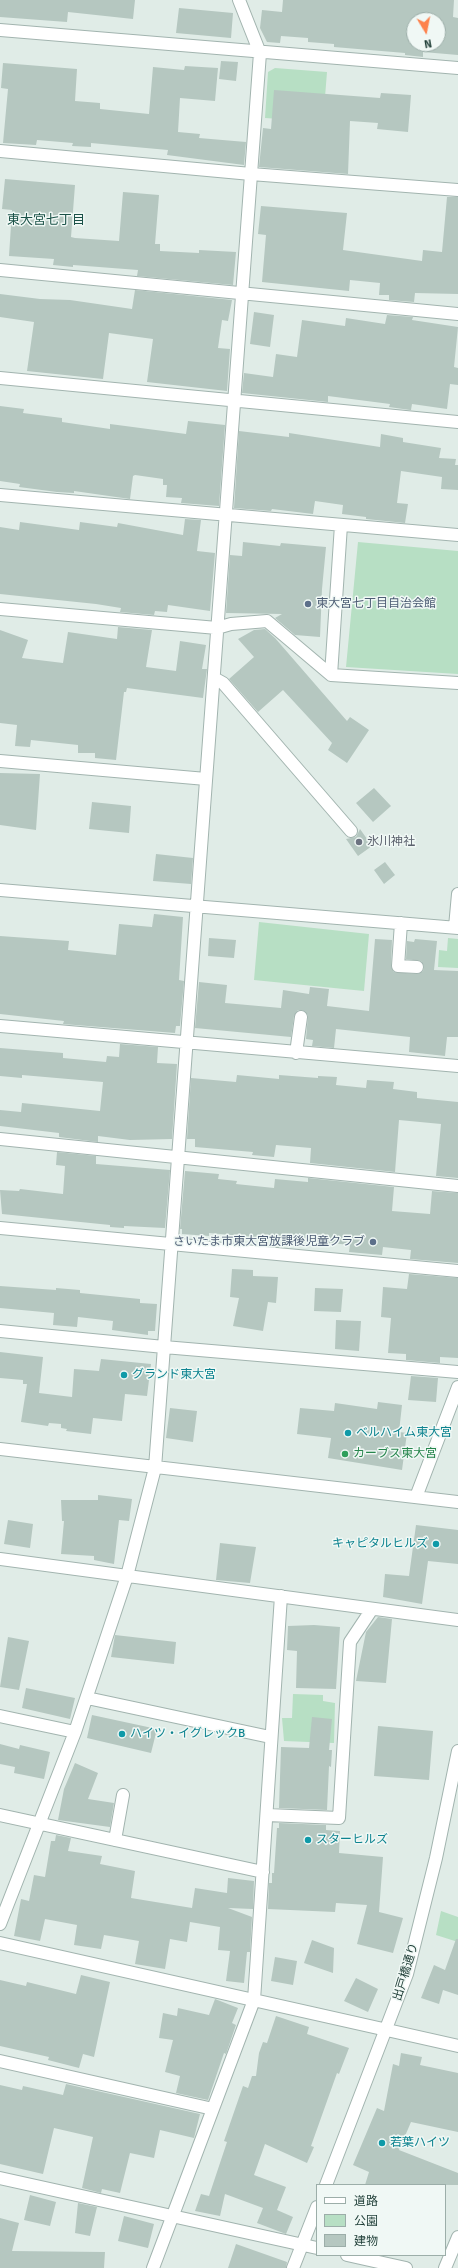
<!DOCTYPE html>
<meta charset="utf-8">
<style>
body{margin:0}
#map{position:relative;width:458px;height:2268px;overflow:hidden;background:#e0ece7;font-family:Signika,"Noto Sans JP",sans-serif}
canvas{display:block}
.legend{position:absolute;left:316px;top:2184px;width:130px;height:72px;box-sizing:border-box;background:#f0f8f5;border:1px solid #9caea9;margin:0;padding:5px 7px;list-style:none;font-size:12px;color:#1f3e37}
.legend li{display:flex;align-items:center;gap:8px;height:20px}
.legend b{width:20px;border:1px solid #9caea9}
.north{position:absolute;left:406px;top:12px;width:40px;height:40px;box-sizing:border-box;background:#f0f8f5;border:1px solid #9caea9;border-radius:50%;rotate:170deg;font-size:11px;font-weight:700;line-height:16px;text-align:center;color:#1f3e37}
.north::after{content:'';display:block;margin:auto;width:14px;height:18px;background:#fd824d;clip-path:polygon(50% 0,100% 100%,50% 72%,0 100%)}
</style>
<div id="map">
<canvas width="458" height="2268"></canvas>
<ul class="legend">
<li><b style="height:5px;background:#fff"></b>道路</li>
<li><b style="height:11px;background:#b7dfc4"></b>公園</li>
<li><b style="height:11px;background:#b5c7c0"></b>建物</li>
</ul>
<div class="north">N</div>
</div>
<script>
const ctx = document.querySelector('canvas').getContext('2d');
ctx.lineJoin = 'round';
function paint(path, color) { ctx.fillStyle = color; ctx.fill(path, 'evenodd'); }
function strokePath(path, color, width, dash) { ctx.strokeStyle = color; ctx.lineWidth = width; ctx.lineCap = dash ? 'butt' : 'round'; ctx.setLineDash(dash || []); ctx.stroke(path); }
function label(font, color, halo, rows, align = 'center') {
  ctx.font = font + ' Signika,"Noto Sans JP",sans-serif'; ctx.lineWidth = 3; ctx.setLineDash([]); ctx.textBaseline = 'middle'; ctx.strokeStyle = halo; ctx.fillStyle = color; for (const [text, x, y, turn = 0] of rows) {
    ctx.save(); ctx.translate(x, y); ctx.rotate((+turn || 0) * Math.PI / 180); ctx.textAlign = isNaN(turn) ? turn : align; if (halo) ctx.strokeText(text, 0, 0); ctx.fillText(text, 0, 0); ctx.restore();
  }
}
paint(new Path2D(`
 M275,68L327,72L323,122L265,118L268,72Z
 M358,542L458,551V674L346,667Z
 M259,922L369,934L364,991L254,980Z
 M448,938L458,939V968L438,967L439,950L447,951Z
 M293,1694L323,1695V1701L335,1703L334,1743L284,1741L282,1718H292Z
 M441,1911L458,1917V1942L436,1935Z`), '#b7dfc4');
paint(new Path2D(`
 M0,0H135L133,19L68,12L67,22L0,17Z
 M283,0H454L453,17L458,18V55L423,52V57L405,55V53L334,47V44L308,42V38L281,36L280,43L267,42L260,28L262,10L282,12ZM414,20H438V44H414Z
 M179,8L233,13L231,38L176,33Z
 M221,61L238,62L236,81L219,79Z
 M3,63L77,69L75,101L100,103V109L149,114L153,67L184,70L185,66L218,68L215,101L180,98L178,132L200,134L199,138L246,142L244,165L167,155L168,150L91,143V147L72,146L73,143L37,140L36,145L3,143L8,89L1,88Z
 M274,90L380,98L381,93L411,95L408,132L377,129L378,123L350,121L348,174L259,167L263,128L271,129Z
 M5,179L75,185L71,237L75,238L119,241L123,192L159,195L155,244H160V251L199,253V250L236,252L233,285L137,276L138,270L73,265V267L53,265L54,259L9,256L12,210L2,209Z
 M447,197H458V294L415,293L414,302L389,300V295H379L380,283L350,280L349,291L262,282L266,235L258,234L261,206L347,213L343,250L422,261L423,250L442,252Z
 M135,290L232,300L228,321L222,320L218,348L230,349L227,391L147,382L153,339L109,333L103,379L27,371L34,322L0,317V294L40,299L70,300L132,309Z
 M254,312L274,315L270,347L250,344Z
 M387,315L413,317L412,320L458,327L454,367L458,368V385L450,384L447,409L412,404L411,410H410L389,407L390,404L328,396V402L242,393L244,373L273,377L276,354L297,357L302,320L345,326L346,318L385,324Z
 M0,406L24,409L23,413L62,418V422L110,429V424L186,434L188,421L225,425L219,506L181,503L182,498L166,497L167,485H163V479L135,475L133,476L130,499L74,491V493L57,492L19,487L20,484L0,481Z
 M239,431L289,437V433L380,447L381,434L403,438V442L441,448L439,458L456,459L455,465H458V490L441,489L442,477L401,471L397,503L408,504L405,523L366,519V517L342,514L343,505L315,501L313,514L272,509L271,511L234,508Z
 M185,519L201,520L197,551L215,553L210,611L168,605L167,612L155,611L154,615L120,612L121,608L96,604L0,594V527L19,530L20,522L79,530L80,522L117,527L118,523L183,535Z
 M243,542L280,546L281,543L326,547L322,589L320,637L295,635L275,618L282,614L226,613L230,555L242,556Z
 M118,627L152,630L146,667L176,671L180,641L206,645L202,669H207L203,698L127,688L126,692H124L116,760L95,758V753H78V745L31,740L30,747L15,746L17,725L0,723V630L28,640L22,658L63,663L68,632L117,639Z
 M265,629L275,638L347,721L350,717L369,730L347,763L328,750L332,743L283,690L258,712L229,679L254,657L238,639L254,630Z
 M0,773L40,774L36,830L0,825Z
 M374,788L391,806L373,822L356,803Z
 M92,802L131,806L129,833L89,829Z
 M360,829L372,846L358,856L346,839L356,837Z
 M156,854L193,858L191,884L153,881Z
 M385,862L395,875L384,884L374,870Z
 M154,914L183,917L179,980L184,981L180,1026H176L175,1033L63,1024L64,1021L0,1014V936L69,941L68,950L116,955L119,924L152,927Z
 M209,938L236,940L234,958L208,956Z
 M375,939L392,940L391,966L394,972L417,974L423,971L424,967L421,961L406,959L407,941L414,942L415,939L437,941L434,970L458,971V1037H447L445,1056L409,1052L410,1037L336,1029L334,1048L312,1046L313,1040L306,1039L308,1015L302,1010H298L294,1016L291,1037L195,1028L199,982L227,985L225,1003L281,1008L283,990L309,994L310,987L329,989L327,1006L369,1011Z
 M120,1044L158,1047L157,1063L177,1064L172,1139L130,1140L98,1136V1142L59,1137V1133L0,1126V1110L21,1112L22,1103L100,1111L103,1082L22,1075V1078L0,1076V1048L63,1053V1058L106,1062L107,1056L119,1057Z
 M237,1075L279,1079V1075L318,1078V1076L337,1077L336,1085L366,1088L367,1080L394,1082L393,1089L417,1092V1098L458,1102V1178L436,1176L441,1124L399,1120L395,1172L310,1163L311,1148L276,1145L274,1157L252,1155L253,1152L195,1147V1139H187L191,1078L236,1082Z
 M57,1152L96,1156V1164L170,1170L165,1228L124,1226V1228L110,1227V1225L2,1214L0,1190L19,1191L20,1189L63,1194L65,1166L56,1165Z
 M185,1171L219,1174L218,1179L237,1181L236,1184L274,1188L275,1179L308,1182V1178L394,1187L392,1211L430,1214L432,1191L458,1193V1263L410,1259L411,1250L383,1247L382,1255L349,1252L350,1245L312,1241V1239L265,1235L264,1238L209,1233V1236L182,1234V1229H180Z
 M232,1269L253,1270V1276L278,1277L276,1303L268,1302L263,1331L233,1326L239,1298L230,1297Z
 M409,1274L458,1278V1358L440,1357V1363L406,1360V1354L388,1353L391,1318L381,1317L383,1287L407,1289Z
 M0,1286L56,1290V1288L80,1290V1293L140,1299V1303L157,1304L155,1331H148V1335L112,1330L113,1321L78,1317L77,1327L53,1325L54,1313L0,1308Z
 M315,1288L343,1289L341,1312L314,1311Z
 M336,1320L361,1321L359,1351L335,1349Z
 M0,1352L43,1357L39,1393L72,1397L74,1369L99,1371L101,1359L151,1364L147,1396L125,1394L122,1421L93,1418L91,1434L66,1431L67,1429L61,1428V1424L49,1423L48,1426L21,1422L27,1384H23V1380L0,1378Z
 M411,1376L438,1378L436,1402L408,1400Z
 M378,1402L402,1405L399,1432L407,1433L402,1470L328,1458L331,1438L297,1434L300,1408L334,1411L335,1403L377,1409Z
 M170,1408L197,1411L193,1442L166,1438Z
 M98,1495L132,1499L129,1521L119,1520L114,1564L94,1560V1556L61,1554L64,1521H62L61,1500H98Z
 M8,1520L33,1524L30,1548L4,1544Z
 M416,1525L458,1530V1564L428,1561L422,1604L383,1597L385,1574L409,1576Z
 M220,1543L256,1547L250,1583L216,1580Z
 M378,1617L392,1619L386,1683L356,1681L366,1632Z
 M314,1625L340,1627L336,1689L296,1688L297,1651L287,1650L288,1626Z
 M115,1635L176,1642L174,1664L111,1657Z
 M8,1637L29,1641L19,1690L0,1687Z
 M26,1688L75,1698L70,1719L22,1708Z
 M92,1715L157,1729L151,1753L87,1738Z
 M312,1717L332,1719L329,1750H332L331,1767L329,1766L327,1810L279,1808L281,1747L309,1748Z
 M378,1726L433,1731L429,1780L374,1776Z
 M0,1744L19,1749L20,1745L50,1752L44,1779L14,1773L15,1767L0,1764Z
 M75,1763L98,1773L88,1799L114,1803L110,1827L58,1820L64,1789Z
 M279,1823L326,1825V1830L340,1831L339,1853L383,1857L379,1912L403,1918L393,1953L357,1944L367,1905L336,1903L335,1912L268,1909L269,1883H272V1873H274L277,1828H279Z
 M56,1835L71,1838L68,1851L102,1856L100,1864L135,1871L131,1898L192,1908L195,1888L227,1893L228,1878L254,1881L253,1909L228,1908L252,1917L250,1952H247L244,1983L226,1981L230,1951L218,1950L220,1927L190,1922L187,1942L170,1939L165,1969L135,1964L139,1941L104,1935L101,1949L74,1945L77,1925L45,1919L40,1941L14,1936L21,1899L29,1901L34,1875L45,1877L51,1841H55Z
 M456,1939H458V1995L443,1990L439,2004L421,1998L434,1965L445,1970Z
 M312,1940L334,1948L333,1973L304,1963Z
 M275,1957L297,1961L293,1985L271,1981Z
 M81,1975L110,1982L94,2057L83,2054L79,2068L48,2060L49,2057L0,2046V1980L26,1986L27,1982L76,1994Z
 M356,1978L378,1989L368,2012L344,2001Z
 M215,1999L238,2008L232,2023L236,2025L226,2054L224,2053L208,2100L176,2093L180,2076L165,2072L173,2040L159,2038L163,2013L177,2016L178,2008L209,2015Z
 M276,2016L309,2027L307,2034L349,2048L339,2074L337,2073L311,2146L314,2147L307,2163L265,2144L254,2175L286,2187L277,2210L293,2217L286,2234L257,2223L263,2208L225,2194L220,2216L195,2211L201,2194L209,2196L227,2142L224,2141L243,2086L248,2088L252,2076H256L259,2053L263,2042L267,2043Z
 M401,2053L422,2057L420,2065L458,2073V2132L411,2122L399,2150L458,2173V2185H365L369,2172L353,2165L377,2108L384,2111L393,2064L399,2066Z
 M66,2084L200,2114L194,2138L160,2130L154,2158L130,2153L120,2193L102,2189L101,2193L82,2188L93,2137L54,2128L43,2174L0,2164V2085L22,2090L23,2086L63,2095Z
 M30,2195L56,2202L50,2226L24,2220Z
 M78,2203L97,2207L90,2236L75,2233Z
 M124,2216L154,2224L148,2248L118,2241Z
 M0,2218L19,2223L12,2251L105,2252L104,2268H0Z
 M236,2244L287,2262L286,2268H228Z`), '#b5c7c0');
const minor = new Path2D(`
 M0,30L458,68
 M0,151L251,174L458,190
 M0,270L458,314
 M0,378L458,422
 M0,495L458,535
 M341,525L331,675L458,683
 M0,609L217,628L231,624L267,621L331,675
 M214,678L223,683L351,831
 M0,761L206,779
 M0,890L458,928
 M401,923L398,966L417,967
 M455,927L458,894
 M0,1026L458,1066
 M296,1053L301,1017
 M0,1139L458,1186
 M0,1228L458,1271
 M0,1331L164,1347L458,1372
 M0,1449L458,1502
 M416,1497L458,1387
 M0,1559L458,1620
 M87,1698L270,1737
 M0,1716L75,1732
 M0,1815L263,1872
 M267,1815L339,1818L350,1642L372,1609
 M115,1840L123,1795
 M0,1924L75,1732L127,1576L155,1468L260,53L239,0
 M0,1943L458,2046
 M0,2061L213,2109
 M0,2178L317,2248
 M326,2185L407,1974L436,1858L458,1751
 M347,2255L406,2268
 M153,2268L254,2000L281,1596
 M293,2268L317,2207
 M445,2268L458,2237`);
strokePath(minor, '#a2b4af', 14);
strokePath(minor, '#fff', 12);
for (const [x, y, r, color] of [
 [308,604,4,"#5c6f8a"],
 [359,842,4,"#6b7280"],
 [373,1242,4,"#5c6f8a"],
 [124,1375,4,"#0f9aa8"],
 [348,1433,4,"#0f9aa8"],
 [345,1454,4,"#2e9e5b"],
 [436,1544,4,"#0f9aa8"],
 [122,1734,4,"#0f9aa8"],
 [308,1840,4,"#0f9aa8"],
 [382,2143,4,"#0f9aa8"]
]) { const dot = new Path2D(); dot.arc(x, y, r, 0, 2 * Math.PI); ctx.fillStyle = color; ctx.fill(dot); strokePath(dot, '#f0f8f5', 1.5); }
label('12px', '#4e5e75', '#f0f8f5', [
 ["東大宮七丁目自治会館",316,604],
 ["さいたま市東大宮放課後児童クラブ",365,1242,"right"]
], 'left');
label('12px', '#5b616d', '#f0f8f5', [
 ["氷川神社",367,842]
], 'left');
label('12px', '#0d838f', '#f0f8f5', [
 ["グランド東大宮",132,1375],
 ["ベルハイム東大宮",356,1433],
 ["キャピタルヒルズ",428,1544,"right"],
 ["ハイツ・イグレックB",130,1734],
 ["スターヒルズ",316,1840],
 ["若葉ハイツ",390,2143]
], 'left');
label('12px', '#27864d', '#f0f8f5', [
 ["カーブス東大宮",353,1454]
], 'left');
label('12px', '#1f3e37', '#f0f8f5', [
 ["出戸橋通り",406,1972,-73]
]);
label('13px', '#1a5147', '#f0f8f5', [
 ["東大宮七丁目",46,221]
]);
</script>
